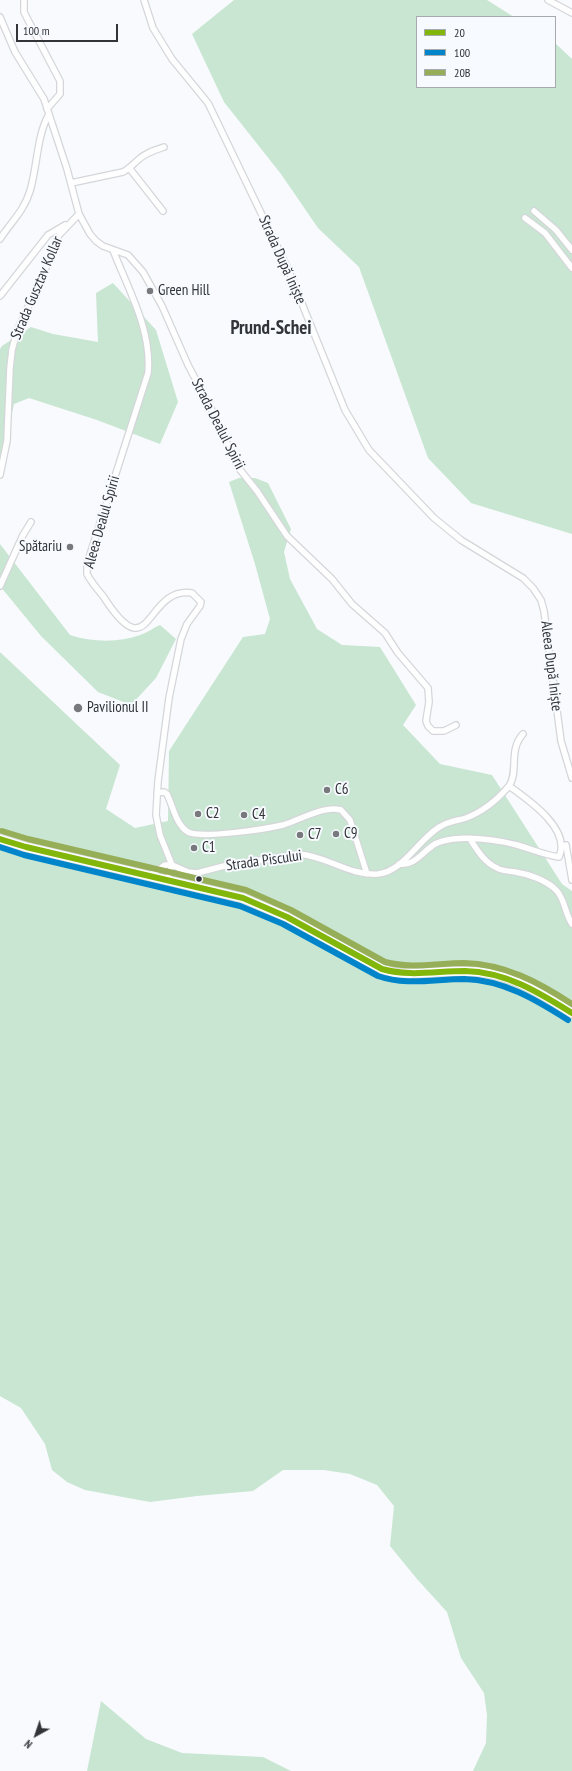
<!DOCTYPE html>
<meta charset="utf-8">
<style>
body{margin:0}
#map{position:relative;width:572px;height:1771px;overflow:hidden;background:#f8fafd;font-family:"PT Sans Narrow",sans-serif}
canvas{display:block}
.legend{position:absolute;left:416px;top:16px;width:140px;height:72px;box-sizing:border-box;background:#f7fafe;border:1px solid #a8abae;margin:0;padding:5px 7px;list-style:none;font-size:12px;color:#323437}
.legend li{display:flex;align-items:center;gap:8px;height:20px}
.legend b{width:20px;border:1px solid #a8abae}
.north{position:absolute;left:16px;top:1715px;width:40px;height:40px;-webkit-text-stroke:3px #f7fafe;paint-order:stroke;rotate:220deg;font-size:11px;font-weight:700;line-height:16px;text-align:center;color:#323437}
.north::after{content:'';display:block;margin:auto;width:14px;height:18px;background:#323437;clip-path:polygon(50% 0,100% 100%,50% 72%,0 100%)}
.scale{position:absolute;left:16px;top:24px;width:102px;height:18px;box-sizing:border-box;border:2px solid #323437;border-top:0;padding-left:5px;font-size:12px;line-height:14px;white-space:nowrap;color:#323437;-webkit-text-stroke:3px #f7fafe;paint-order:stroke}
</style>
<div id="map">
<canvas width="572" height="1771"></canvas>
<ul class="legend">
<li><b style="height:5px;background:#82b60b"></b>20</li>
<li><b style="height:5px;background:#0085ca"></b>100</li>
<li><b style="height:5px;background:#97ae59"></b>20B</li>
</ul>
<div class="north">N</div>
<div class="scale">100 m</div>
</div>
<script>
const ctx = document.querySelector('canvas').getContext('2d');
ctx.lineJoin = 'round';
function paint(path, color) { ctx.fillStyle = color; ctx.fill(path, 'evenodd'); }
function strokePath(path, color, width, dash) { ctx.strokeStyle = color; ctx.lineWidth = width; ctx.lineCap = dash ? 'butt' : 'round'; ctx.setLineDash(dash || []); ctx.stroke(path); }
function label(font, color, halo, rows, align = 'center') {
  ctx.font = font + ' "PT Sans Narrow",sans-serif'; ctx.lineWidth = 4; ctx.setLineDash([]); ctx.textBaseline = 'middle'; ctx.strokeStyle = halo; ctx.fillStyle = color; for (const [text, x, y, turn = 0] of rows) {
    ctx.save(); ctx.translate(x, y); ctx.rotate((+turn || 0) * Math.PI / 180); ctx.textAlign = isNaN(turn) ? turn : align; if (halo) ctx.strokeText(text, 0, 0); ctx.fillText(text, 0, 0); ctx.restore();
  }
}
paint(new Path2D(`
 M234,0H487L514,17H417V87H555V43L572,59V534L471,503L428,458L359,267L318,228L281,174L224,102L192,34Z
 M113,283L156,330L178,402L160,444L97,420L29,398L14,404L4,446L0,455V349L2,346L31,327L53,334L98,342L96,293Z
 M239,478H255L268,483L291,529L284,552L290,579L317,629L342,645L380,647L416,705L403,725L440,764L492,775L562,884L572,891V1771H473L486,1743L487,1715L484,1693L461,1658L447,1612L417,1579L390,1546L394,1506L377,1485L350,1474L324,1470H283L253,1491L197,1496L150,1502L85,1490L67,1482L52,1470L45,1444L21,1408L0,1396V652L120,765L106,809L135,828L168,821L169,751L243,637L265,634L270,619L255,564L229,482Z
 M0,544L70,635C91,642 119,643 140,635C147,633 153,628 160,625L176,639L156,678L131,705L98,692L41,636L0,586Z
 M101,1701L146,1739L182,1753L263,1757L291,1771H87Z`), '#c8e6d2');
const minor = new Path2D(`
 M24,0V12L28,20L60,81V94L47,109
 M144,0L153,28L172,59L208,103L288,269L345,410L369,450L434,518L461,540L523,578L533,588L541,600L544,611L561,741L572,778
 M548,0L572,13
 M0,17L15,52L44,99L67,169L79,214L90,234L96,241L103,246L128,255L143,272L162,306L188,365L216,418L237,466L257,491L287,536L332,579L352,604L385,633L398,653L428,688L429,702L426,721L428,726L433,731H444L456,725
 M130,169L163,211
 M71,183L123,172C129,169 132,165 138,160C145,153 155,150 164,147
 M534,211L556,230L572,250
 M525,218L545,233L572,268
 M0,239C11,222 24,211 30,191C37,168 37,136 48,116
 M113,250C128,289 152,330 148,373L87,564V574C91,582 97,589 103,596C152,673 144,586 192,593L201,602L200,606L187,624L181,639L169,698L158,781L156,815L160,835L172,865L167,880
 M0,296L48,235L65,225
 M0,475L7,441L10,368L12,350L17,331L45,270L59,235L79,214
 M0,586L23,535L31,522
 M157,793L164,792L167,794C173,806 176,825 188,832C201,839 266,829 283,825C300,820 324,805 341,810L350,820L367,874
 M470,839C477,850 485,863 497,868C502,871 509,871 515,872C528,874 547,880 557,891C565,900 565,914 572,924
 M566,845L572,880
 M399,864C414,867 423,851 435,844C440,841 447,840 453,839C474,837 497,840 517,845C531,849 544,855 559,857C572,829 527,799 509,786
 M149,876L165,865H172L188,872L197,873L224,866L299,854C327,856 349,876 378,874C398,872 412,851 426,838C432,832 442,824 451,822C456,820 461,820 466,818C482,812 498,799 509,786C519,772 508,750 523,734`);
const primary = new Path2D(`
 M0,839L26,847L243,898L287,917L365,960L382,969L395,973C425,975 457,968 487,973C519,978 545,996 572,1013`);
strokePath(minor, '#d5d6d9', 8);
strokePath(primary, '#d5d6d9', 11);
strokePath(minor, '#fefeff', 5.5);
strokePath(primary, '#fefeff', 9);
strokePath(new Path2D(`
 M0,839L26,847L243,898L287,917L382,969C409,977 437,971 465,971C506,972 538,992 572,1013`), '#82b60b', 6);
strokePath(new Path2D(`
 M0,847L24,855L240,906L283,924L378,976C406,986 435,979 464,979C503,980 535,999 568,1020`), '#0085ca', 6);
strokePath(new Path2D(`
 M2,831L28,839L246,890L291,910L385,962C411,969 438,963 464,963C505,964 538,982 572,1004`), '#97ae59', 6);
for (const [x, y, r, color] of [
 [150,291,4,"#77797c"],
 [70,547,4,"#77797c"],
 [78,708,5,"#77797c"],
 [327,790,4,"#77797c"],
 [198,814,4,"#77797c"],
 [244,815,4,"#77797c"],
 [336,834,4,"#77797c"],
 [300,835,4,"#77797c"],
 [194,848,4,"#77797c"],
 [199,879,3.5,"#323437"]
]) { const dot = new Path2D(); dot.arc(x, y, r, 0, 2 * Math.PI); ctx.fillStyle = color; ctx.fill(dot); strokePath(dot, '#f7fafe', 1.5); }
label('15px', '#323437', '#f7fafe', [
 ["Strada După Iniște",282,260,66],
 ["Strada Gusztav Kollar",37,288,-67],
 ["Strada Dealul Spirii",218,424,63],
 ["Aleea Dealul Spirii",102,522,-74],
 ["Aleea După Iniște",551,666,83],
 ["Strada Piscului",264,861,-8]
]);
label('15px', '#323437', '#f7fafe', [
 ["Green Hill",158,291],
 ["Spătariu",62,547,"right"],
 ["Pavilionul II",87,708],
 ["C6",335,790],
 ["C2",206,814],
 ["C4",252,815],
 ["C9",344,834],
 ["C7",308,835],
 ["C1",202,848]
], 'left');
label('bold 19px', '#323437', '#f7fafe', [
 ["Prund-Schei",271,329]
]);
</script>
